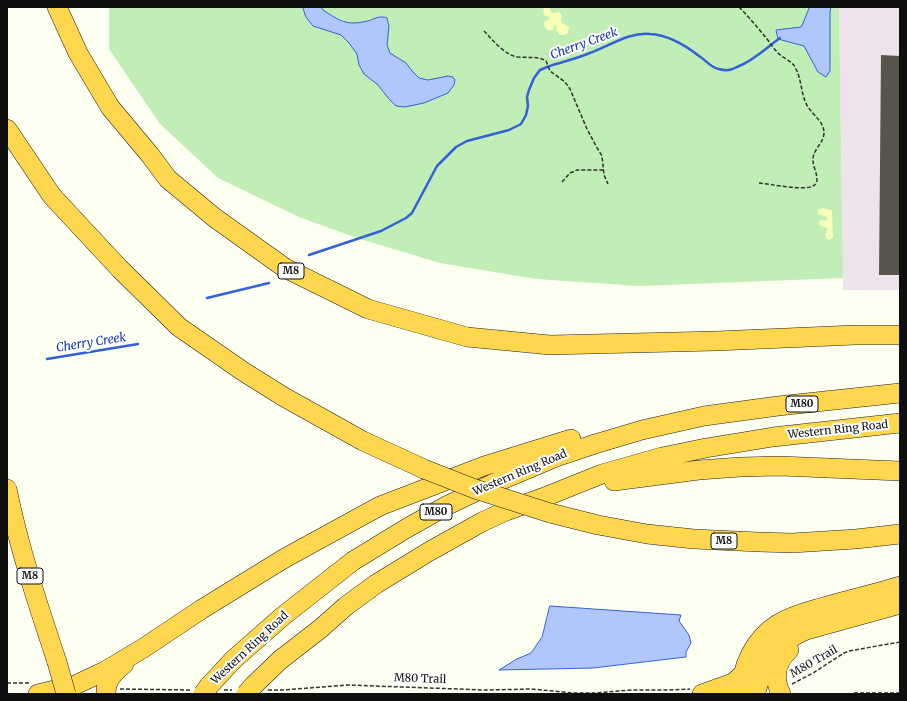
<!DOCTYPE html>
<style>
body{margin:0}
#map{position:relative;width:907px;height:701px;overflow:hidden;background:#fdfff1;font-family:Merriweather,serif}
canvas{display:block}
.frame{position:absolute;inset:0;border:8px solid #0f0f0f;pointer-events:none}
</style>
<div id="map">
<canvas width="907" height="701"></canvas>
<div class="frame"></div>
</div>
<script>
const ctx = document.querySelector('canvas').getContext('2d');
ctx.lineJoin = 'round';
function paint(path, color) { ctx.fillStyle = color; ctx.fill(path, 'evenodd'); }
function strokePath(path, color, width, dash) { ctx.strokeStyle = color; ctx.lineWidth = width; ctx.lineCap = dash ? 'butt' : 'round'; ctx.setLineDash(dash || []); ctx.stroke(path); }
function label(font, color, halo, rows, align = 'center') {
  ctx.font = font + ' Merriweather,serif'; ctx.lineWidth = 4; ctx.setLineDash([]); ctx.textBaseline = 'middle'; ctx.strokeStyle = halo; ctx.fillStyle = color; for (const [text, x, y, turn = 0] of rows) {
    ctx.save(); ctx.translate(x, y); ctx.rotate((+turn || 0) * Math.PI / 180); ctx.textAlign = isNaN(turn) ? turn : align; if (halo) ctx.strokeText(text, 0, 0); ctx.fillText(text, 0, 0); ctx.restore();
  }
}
paint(new Path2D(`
 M839,7H900V290H843Z`), '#eee3ec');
paint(new Path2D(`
 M109,7H839L843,278L639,286L536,279L440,263L357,238L299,217L218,178L160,124L109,49Z`), '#c1edb6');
paint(new Path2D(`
 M545,7H549L551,12L553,13L559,12L560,13L562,16L561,19V22L569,27L568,33L565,35H560L556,30V25L554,26L553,30C548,32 543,27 544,22L550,18L544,15L543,10Z
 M823,208L831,210L832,211L833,237C832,240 828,240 826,238C824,234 828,232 827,228L821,226L819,224L820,220L827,221V218L825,216L818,214V210Z`), '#f8ffb9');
const water = new Path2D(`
 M303,7H321L323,10C340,21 346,26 368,21C375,19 379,15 387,18L389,26L387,45L390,53L406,63L413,72L419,78L428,80L448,76L453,77L455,80L454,85L448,93L424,103L405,107L396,106L389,99L378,85L364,74L359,65L357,54L349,43L341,35L313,26L306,17Z
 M810,7H831L830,12V71L826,77L818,72L804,46L778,39L776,30L801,27Z
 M550,606L681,615L679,621L689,635L691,643L686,652V657L593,668L499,670L517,659L531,653L542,637Z`);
paint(water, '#b1c7fb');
strokePath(water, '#3261d8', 1);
strokePath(new Path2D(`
 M309,255L381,231L406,218L412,213L437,166L456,147L467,141L509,130L521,124L526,115L528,106L527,97L529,90L534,78L540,70L547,67C561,62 576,59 590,53C610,46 628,32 650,34C669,35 685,45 699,56C706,60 711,68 719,69C725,71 732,70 737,67C753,61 766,48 780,38
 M207,298L269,283
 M47,359L138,344`), '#3261d8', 2.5);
paint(new Path2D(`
 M881,55L900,56V275H879Z`), '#58544a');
const motorway = new Path2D(`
 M57,7L78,53L110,107L150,155L168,179L215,218L285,268L368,309L467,337L550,345L716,341L855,335H900
 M7,129L52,196L120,269L179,327L244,372L284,397L363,441L424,469
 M614,481L699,470L740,467L780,466L900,471
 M7,489C19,548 38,605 57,662
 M550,513L598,525L647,534L694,539L759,542L792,543L856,539L900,534
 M209,686L233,660L283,616L353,561L407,528L448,505L492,484L556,457L595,444L642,430L704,416L778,406L900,393
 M253,686L280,660L320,629L346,606L376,584L430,551L482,522L506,511L542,498L602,474L662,457L706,448L773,437L900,423
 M38,694L75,685L105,671L142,649L202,609L285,558L380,506L484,466L571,439
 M106,694C105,681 114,672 124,664
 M702,694L733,683L742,675
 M741,694C741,667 754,639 778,624C791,616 806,612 820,608C847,600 874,594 900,586
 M755,694C757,688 759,682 761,676C769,652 783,640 806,630L900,604
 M781,694C773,678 776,662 789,650`);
strokePath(motorway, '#202020', 20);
strokePath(new Path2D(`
 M739,7C749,17 758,28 767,39C771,44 774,49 778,53C784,59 793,61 796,69C802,81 801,96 808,107C814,116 824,122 824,133C824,143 812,150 813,161C813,168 822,182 813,186C805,191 770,184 759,183
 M484,31C494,41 504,55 518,57C528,58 538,56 546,61L550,71L565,82L570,89L587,129L596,146L602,156L604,175L608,184
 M562,182L570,173L577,170H603
 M7,683H30
 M792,684L813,673L844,653L849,651L900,642
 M120,689L190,690
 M224,690H232
 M268,690H283L348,685L485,690L531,689L574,693H594L632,690H670L690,689
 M854,693H900`), '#313131', 1.5, [4, 2]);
strokePath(motorway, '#ffd74f', 19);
const motorwayBridge = new Path2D(`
 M424,469L475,489L550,513
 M57,662L66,694
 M203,694L209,686
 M246,694L253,686`);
strokePath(motorwayBridge, '#202020', 20, []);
strokePath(motorwayBridge, '#ffd74f', 19);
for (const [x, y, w] of [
 [291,271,26],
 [802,404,32],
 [436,512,32],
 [724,541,26],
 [30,576,26]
]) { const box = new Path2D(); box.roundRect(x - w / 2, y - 8, w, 16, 3); ctx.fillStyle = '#fff'; ctx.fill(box); strokePath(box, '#0f0f0f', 1); }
label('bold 10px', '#0f0f0f', null, [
 ["M8",291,271],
 ["M80",802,404],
 ["M80",436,512],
 ["M8",724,541],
 ["M8",30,576]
]);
label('11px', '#0f0f0f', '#fff', [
 ["Western Ring Road",838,430,-6],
 ["Western Ring Road",520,473,-23],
 ["Western Ring Road",250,648,-43],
 ["M80 Trail",814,662,-30],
 ["M80 Trail",420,679,2]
]);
label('italic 12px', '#0d34ab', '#fff', [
 ["Cherry Creek",584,44,-20],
 ["Cherry Creek",91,343,-9]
]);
</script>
